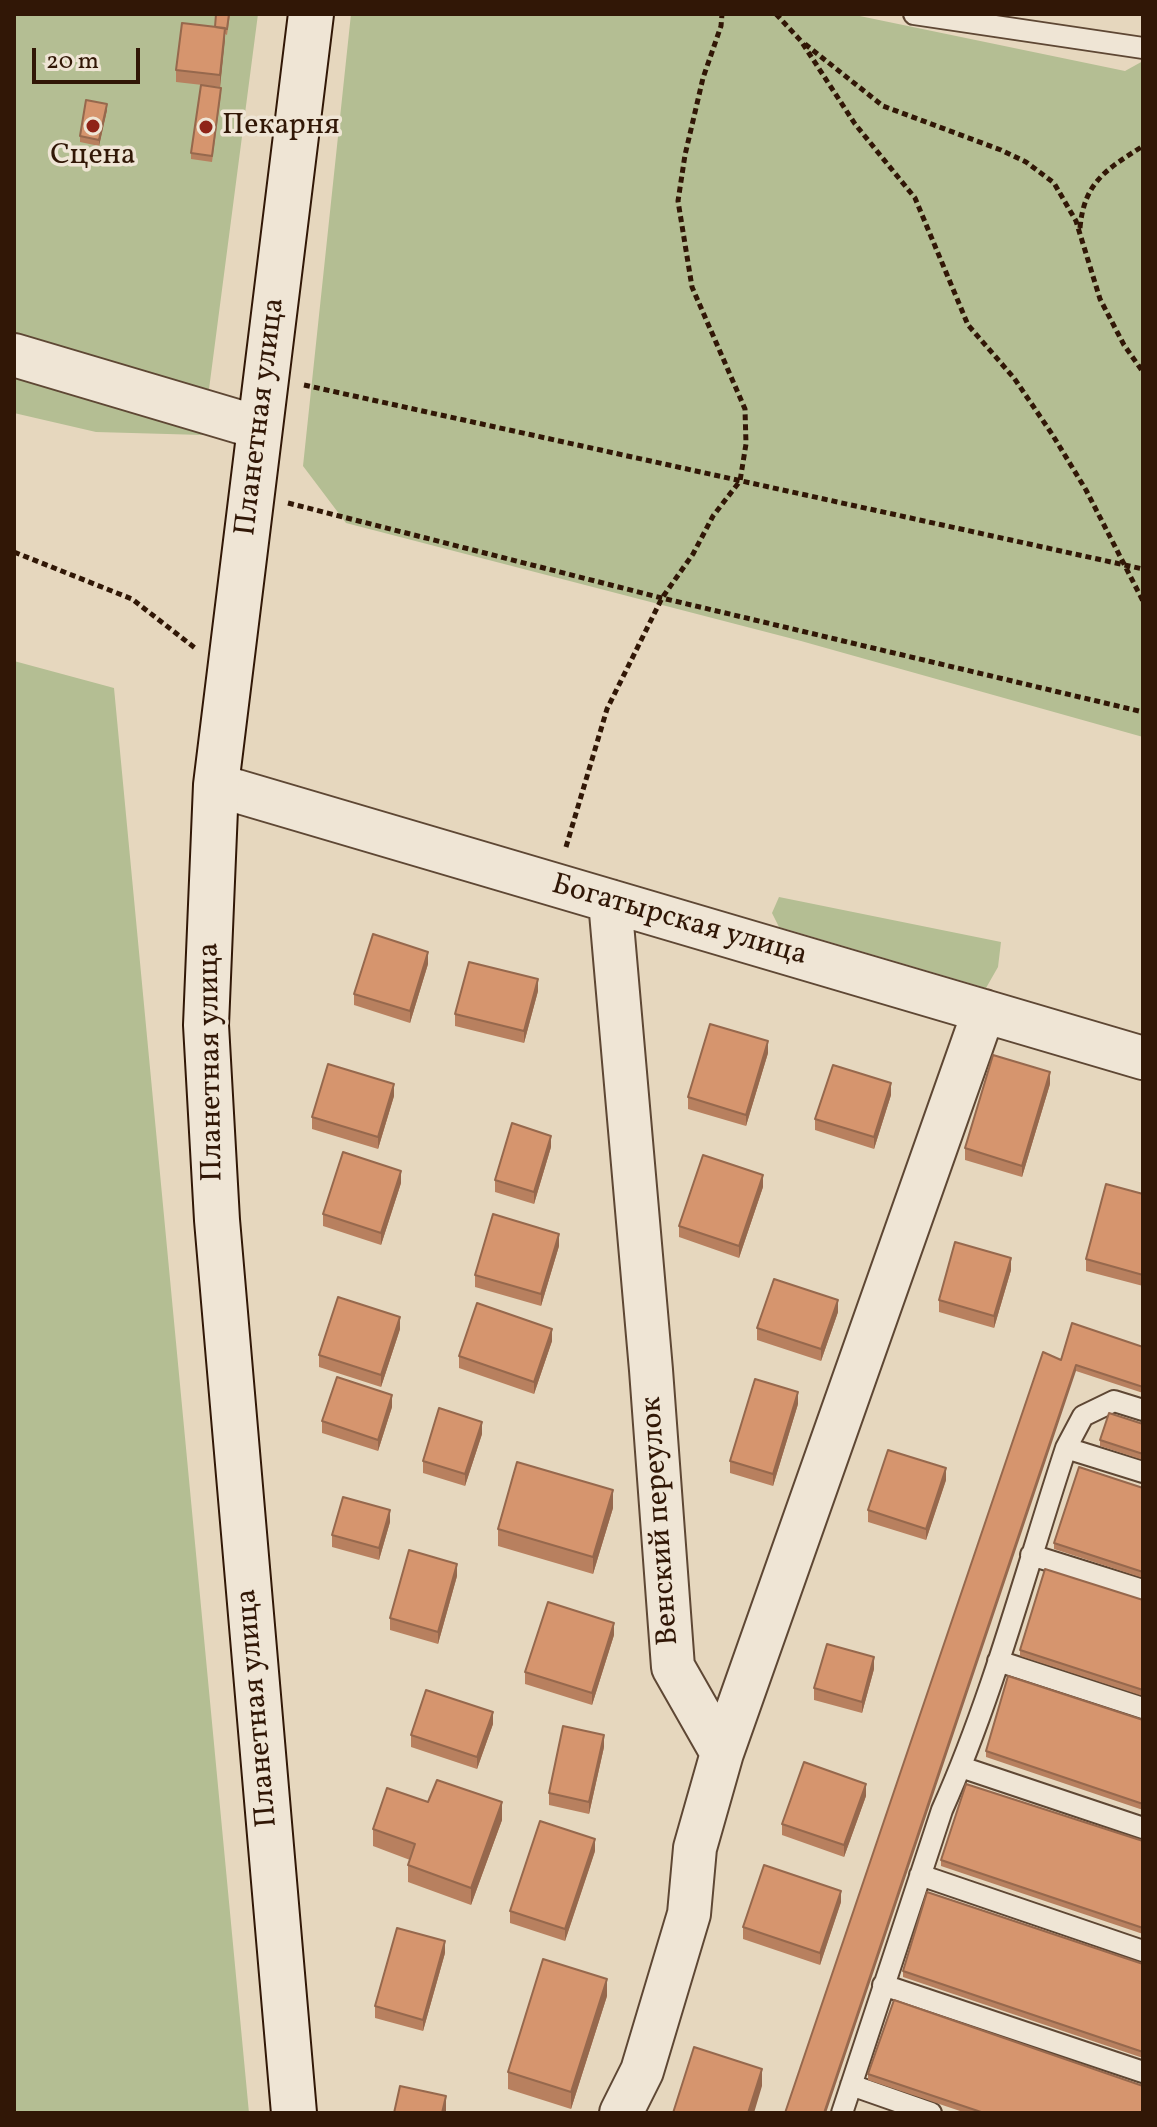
<!DOCTYPE html>
<meta charset="utf-8">
<style>
body{margin:0}
#map{position:relative;width:1157px;height:2127px;overflow:hidden;background:#e6d7be;font-family:Vollkorn,serif}
canvas{display:block}
.frame{position:absolute;inset:0;border:16px solid #311706;pointer-events:none}
.scale{position:absolute;left:32px;top:48px;width:108px;height:36px;box-sizing:border-box;border:4px solid #311706;border-top:0;padding-left:10px;font-size:24px;line-height:28px;white-space:nowrap;color:#311706;-webkit-text-stroke:6px #efe5d5;paint-order:stroke}
</style>
<div id="map">
<canvas width="1157" height="2127"></canvas>
<div class="frame"></div>
<div class="scale">20 m</div>
</div>
<script>
const ctx = document.querySelector('canvas').getContext('2d');
ctx.lineJoin = 'round';
function paint(path, color) { ctx.fillStyle = color; ctx.fill(path, 'evenodd'); }
function strokePath(path, color, width, dash) { ctx.strokeStyle = color; ctx.lineWidth = width; ctx.lineCap = dash ? 'butt' : 'round'; ctx.setLineDash(dash || []); ctx.stroke(path); }
function label(font, color, halo, rows, align = 'center') {
  ctx.font = font + ' Vollkorn,serif'; ctx.lineWidth = 7; ctx.setLineDash([]); ctx.textBaseline = 'middle'; ctx.strokeStyle = halo; ctx.fillStyle = color; for (const [text, x, y, turn = 0] of rows) {
    ctx.save(); ctx.translate(x, y); ctx.rotate((+turn || 0) * Math.PI / 180); ctx.textAlign = isNaN(turn) ? turn : align; if (halo) ctx.strokeText(text, 0, 0); ctx.fillText(text, 0, 0); ctx.restore();
  }
}
paint(new Path2D(`
 M14,14H258L203,435L96,432L14,413Z
 M351,14H850L1125,71L1143,61V737L801,641L346,523L303,466Z
 M14,661L114,688L249,2113H14Z
 M779,897L1001,942L998,967L986,988L779,927L772,913Z`), '#b4be93');
const service = new Path2D(`
 M914,14L1143,48
 M1066,1448L1143,1472
 M1031,1555L1143,1590
 M998,1661L1143,1708
 M961,1767L1143,1828
 M920,1875L1143,1951
 M883,1985L1143,2072
 M851,2085L931,2113
 M842,2113L942,1810C994,1694 1026,1569 1066,1448L1083,1416L1114,1401L1143,1410`);
const minor = new Path2D(`
 M14,355L260,428
 M216,785L1143,1058
 M610,901L651,1370L673,1667L722,1753L695,1848L689,1914L642,2071L621,2113
 M722,1753L984,1011`);
const secondary = new Path2D(`
 M294,2113L217,1220L206,1025L216,785L311,14`);
strokePath(service, '#5e4734', 24);
strokePath(minor, '#5e4734', 46);
strokePath(secondary, '#311706', 48);
strokePath(new Path2D(`
 M776,14L801,41L855,124L915,198L968,325L1014,378L1052,434L1086,490L1143,601
 M805,44L883,106L1001,150L1026,162L1054,183L1076,221L1100,299L1124,345L1143,372
 M1080,228C1084,182 1107,169 1143,146
 M304,385L1143,569
 M288,503L662,598L1143,712
 M14,552L132,599L195,648
 M566,847L607,709L662,598L693,554L713,516L740,481L746,444L745,409L692,287L678,201L685,155L703,78L721,26L722,14`), '#311706', 5, [6, 4]);
strokePath(service, '#efe5d5', 20);
strokePath(minor, '#efe5d5', 42);
strokePath(secondary, '#efe5d5', 44);
paint(new Path2D(`
 M230,14L227,35L225,34L220,87L176,82V70L215,27Z
 M221,94L212,162L191,159V153Z
 M107,110L99,146L80,142V136Z
 M428,964L410,1023L354,1005V994Z
 M538,991L524,1043L455,1026V1014Z
 M768,1053L746,1126L688,1109V1097Z
 M1050,1084L1022,1177L965,1160V1148Z
 M891,1095L874,1149L815,1130V1119Z
 M394,1096L378,1149L312,1129V1117Z
 M551,1147L534,1204L495,1192V1180Z
 M401,1183L381,1245L323,1226V1214Z
 M763,1187L739,1258L679,1237V1226Z
 M1143,1194V1286L1086,1271V1259Z
 M559,1246L541,1306L475,1287V1275Z
 M1011,1270L994,1328L939,1312V1300Z
 M838,1312L821,1361L757,1340V1328Z
 M400,1329L381,1387L319,1367V1355Z
 M552,1341L534,1394L459,1368V1356Z
 M1143,1347V1393L1076,1371L1061,1360Z
 M798,1404L773,1486L730,1473V1461Z
 M392,1407L378,1451L322,1433V1421Z
 M1143,1424V1460L1100,1446V1440Z
 M482,1434L465,1486L423,1473V1461Z
 M946,1480L926,1540L868,1522V1510Z
 M1143,1488V1578L1054,1549V1543Z
 M613,1508L593,1574L498,1546V1529Z
 M390,1522L379,1560L332,1547V1535Z
 M457,1576L438,1644L390,1630V1618Z
 M1143,1600V1696L1020,1656V1650Z
 M614,1635L592,1705L525,1684V1672Z
 M874,1669L862,1713L814,1700V1688Z
 M1143,1720V1810L986,1757V1751Z
 M493,1724L477,1769L411,1747V1735Z
 M604,1747L589,1814L549,1805V1793Z
 M866,1796L844,1857L782,1835V1824Z
 M428,1802L502,1820L471,1905L408,1882V1865L410,1860L373,1846V1829Z
 M1143,1841V1934L941,1866V1860Z
 M595,1851L565,1941L510,1923V1911Z
 M841,1902L820,1965L743,1939V1927Z
 M445,1953L423,2031L375,2018V2006Z
 M1143,1964V2058L903,1977V1971Z
 M607,1996L571,2109L508,2089V2072Z
 M868,2074L1143,2113H966L868,2080Z`), '#b8805f');
paint(new Path2D(`
 M225,28V40L220,87V75Z
 M107,104V110L99,146V140Z
 M428,952V964L410,1023V1011Z
 M538,979V991L524,1043V1031Z
 M768,1041V1053L746,1126V1115Z
 M1050,1072V1084L1022,1177V1166Z
 M891,1083V1095L874,1149V1137Z
 M394,1084V1096L378,1149V1137Z
 M551,1136V1147L534,1204V1192Z
 M401,1171V1183L381,1245V1233Z
 M763,1175V1187L739,1258V1246Z
 M559,1234V1246L541,1306V1294Z
 M1011,1258V1270L994,1328V1316Z
 M838,1300V1312L821,1361V1349Z
 M400,1317V1329L381,1387V1375Z
 M552,1329V1341L534,1394V1382Z
 M1076,1365V1371L826,2113H824Z
 M798,1392V1404L773,1486V1474Z
 M392,1395V1407L378,1451V1440Z
 M482,1422V1434L465,1486V1474Z
 M946,1468V1480L926,1540V1529Z
 M613,1490V1508L593,1574V1557Z
 M390,1510V1522L379,1560V1548Z
 M457,1564V1576L438,1644V1632Z
 M614,1623V1635L592,1705V1693Z
 M874,1657V1669L862,1713V1702Z
 M493,1712V1724L477,1769V1757Z
 M604,1735V1747L589,1814V1802Z
 M866,1784V1796L844,1857V1845Z
 M502,1802V1820L471,1905V1888Z
 M595,1839V1851L565,1941V1929Z
 M841,1891V1902L820,1965V1953Z
 M445,1941V1953L423,2031V2020Z
 M607,1979V1996L571,2109V2092Z
 M762,2069V2086L754,2113H748Z
 M446,2096V2113H442Z`), '#96684d');
const building = new Path2D(`
 M216,14H229L227,29L215,27Z
 M182,23L225,28L220,75L176,70Z
 M201,85L221,88L212,156L191,153Z
 M86,100L107,104L99,140L80,136Z
 M373,934L428,952L410,1011L354,994Z
 M469,962L538,979L524,1031L455,1014Z
 M710,1024L768,1041L746,1115L688,1097Z
 M993,1055L1050,1072L1022,1166L965,1148Z
 M328,1064L394,1084L378,1137L312,1117Z
 M833,1065L891,1083L874,1137L815,1119Z
 M512,1123L551,1136L534,1192L495,1180Z
 M343,1152L401,1171L381,1233L323,1214Z
 M703,1155L763,1175L739,1246L679,1226Z
 M1106,1184L1143,1194V1275L1086,1259Z
 M493,1214L559,1234L541,1294L475,1275Z
 M955,1242L1011,1258L994,1316L939,1300Z
 M774,1279L838,1300L821,1349L757,1328Z
 M338,1297L400,1317L381,1375L319,1355Z
 M477,1303L552,1329L534,1382L459,1356Z
 M1072,1323L1143,1347V1387L1076,1365L824,2113H785L1043,1352L1061,1360Z
 M337,1377L392,1395L378,1440L322,1421Z
 M755,1379L798,1392L773,1474L730,1461Z
 M439,1408L482,1422L465,1474L423,1461Z
 M1109,1413L1143,1424V1454L1100,1440Z
 M888,1450L946,1468L926,1529L868,1510Z
 M517,1462L613,1490L593,1557L498,1529Z
 M1079,1467L1143,1488V1572L1054,1543Z
 M343,1497L390,1510L379,1548L332,1535Z
 M409,1550L457,1564L438,1632L390,1618Z
 M1045,1569L1143,1600V1690L1020,1650Z
 M548,1602L614,1623L592,1693L525,1672Z
 M827,1644L874,1657L862,1702L814,1688Z
 M1008,1676L1143,1720V1804L986,1751Z
 M426,1690L493,1712L477,1757L411,1735Z
 M563,1726L604,1735L589,1802L549,1793Z
 M804,1762L866,1784L844,1845L782,1824Z
 M437,1780L502,1802L471,1888L408,1865L415,1844L373,1829L387,1788L428,1802Z
 M966,1784L1143,1841V1928L941,1860Z
 M540,1821L595,1839L565,1929L510,1911Z
 M764,1865L841,1891L820,1953L743,1927Z
 M927,1892L1143,1964V2052L903,1971Z
 M397,1928L445,1941L423,2020L375,2006Z
 M543,1959L607,1979L571,2092L508,2072Z
 M894,2000L1143,2086V2113H984L868,2074Z
 M694,2047L762,2069L748,2113H673Z
 M400,2086L446,2096L442,2113H394Z`);
paint(building, '#d6956e');
strokePath(building, '#96684d', 2);
for (const [x, y, r, color] of [
 [93,126,8,"#8f2418"],
 [206,127,8,"#8f2418"]
]) { const dot = new Path2D(); dot.arc(x, y, r, 0, 2 * Math.PI); ctx.fillStyle = color; ctx.fill(dot); strokePath(dot, '#efe5d5', 3); }
label('30px', '#311706', '#efe5d5', [
 ["Пекарня",222,127],
 ["Сцена",93,157,"center"]
], 'left');
label('30px', '#311706', '#efe5d5', [
 ["Планетная улица",262,417,-83],
 ["Богатырская улица",679,922,16],
 ["Планетная улица",213,1062,-91],
 ["Венский переулок",662,1521,-94],
 ["Планетная улица",259,1708,-95]
]);
</script>
